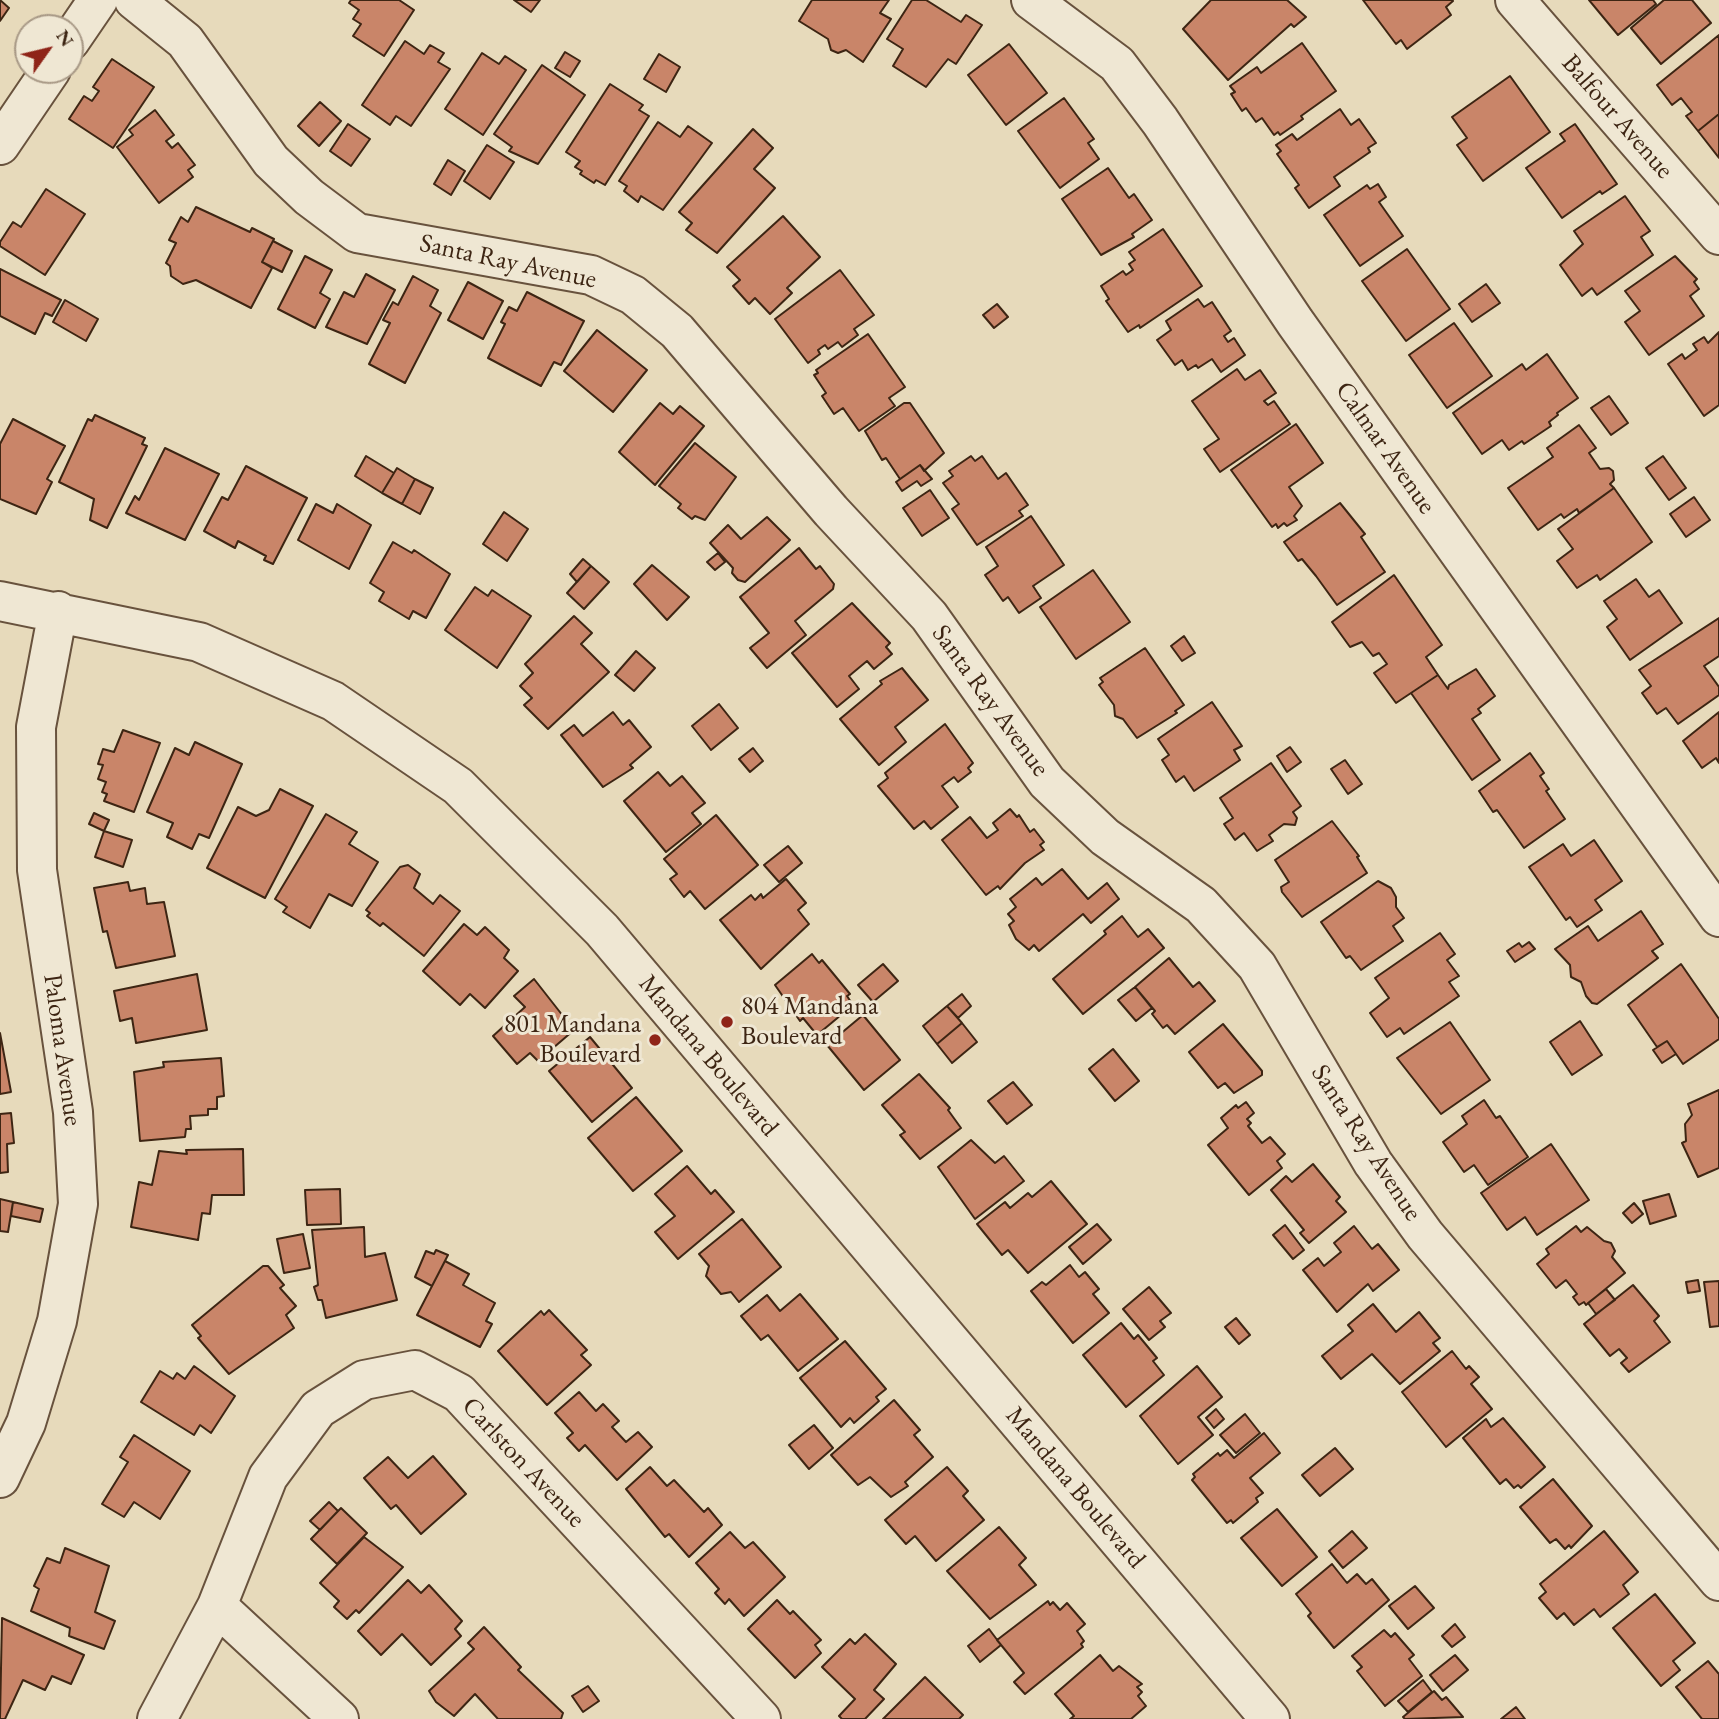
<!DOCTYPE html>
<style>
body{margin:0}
#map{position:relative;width:1719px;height:1719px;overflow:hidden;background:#e7dabb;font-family:"EB Garamond",serif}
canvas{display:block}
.north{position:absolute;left:14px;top:14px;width:70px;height:70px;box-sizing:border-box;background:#efe7d3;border:2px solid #a89986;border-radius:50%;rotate:56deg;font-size:19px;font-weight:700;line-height:28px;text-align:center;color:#3d2513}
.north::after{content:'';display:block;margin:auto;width:24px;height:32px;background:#8f2418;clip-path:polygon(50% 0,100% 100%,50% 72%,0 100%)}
</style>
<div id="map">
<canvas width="1719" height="1719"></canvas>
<div class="north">N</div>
</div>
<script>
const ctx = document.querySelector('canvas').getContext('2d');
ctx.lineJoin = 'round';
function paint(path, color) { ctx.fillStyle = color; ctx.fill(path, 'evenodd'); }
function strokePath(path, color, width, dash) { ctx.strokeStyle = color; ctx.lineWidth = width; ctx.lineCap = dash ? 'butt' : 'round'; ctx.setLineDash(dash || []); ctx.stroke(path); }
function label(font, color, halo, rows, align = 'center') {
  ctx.font = font + ' "EB Garamond",serif'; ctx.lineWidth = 6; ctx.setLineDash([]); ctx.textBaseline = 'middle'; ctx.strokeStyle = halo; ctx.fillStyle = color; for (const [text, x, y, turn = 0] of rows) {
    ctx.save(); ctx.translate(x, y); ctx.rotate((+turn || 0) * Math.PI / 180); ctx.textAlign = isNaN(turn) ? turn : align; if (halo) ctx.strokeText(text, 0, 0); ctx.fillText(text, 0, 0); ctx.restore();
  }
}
const building = new Path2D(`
 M0,0L9,8L0,21Z
 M351,0H399L414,10L384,56L353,36L361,24L353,19L359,10L349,3Z
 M514,0H540L531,12Z
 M812,0H889L880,13L891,19L863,62L846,50L838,53L831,50L828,39L799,21Z
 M912,0H926L961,22L966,15L982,25L956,64L948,59L926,87L893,66L903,49L887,39Z
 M1211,0H1287L1306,17L1294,27L1291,24L1228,80L1183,29Z
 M1363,0H1452L1453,1L1446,7L1451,15L1407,49L1401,40L1396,44Z
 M1589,0H1653L1656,4L1618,35Z
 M1664,0H1692L1711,23L1661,64L1631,28Z
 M1719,35V114L1698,131L1686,116L1692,112L1681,98L1672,105L1657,85Z
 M405,41L424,54L430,45L444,53L438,62L450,69L411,126L396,116L390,125L362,105Z
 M1302,43L1336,91L1301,116L1303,119L1280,135L1278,132L1274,135L1262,118L1256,122L1246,108L1242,111L1231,94L1235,92L1230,86L1257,67L1261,73Z
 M1009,44L1047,93L1006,125L968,75Z
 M565,52L580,61L570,77L555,68Z
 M482,53L499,64L505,56L526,70L483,135L445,109Z
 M659,54L680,67L666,92L644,79Z
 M112,59L154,87L113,148L69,119L84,96L92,101L99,91L93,87Z
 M542,65L585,95L538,164L509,151L512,147L494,134Z
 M1510,76L1550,132L1483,181L1457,145L1467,138L1452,117Z
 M610,84L643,105L639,110L649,116L605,185L596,180L594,183L580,174L582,171L575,167L580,161L566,152Z
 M1064,98L1094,139L1088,143L1099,159L1060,188L1018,131Z
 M320,102L341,121L319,146L298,126Z
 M1340,109L1351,125L1359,119L1376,143L1368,148L1370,152L1334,177L1340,186L1309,208L1295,188L1299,185L1277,154L1281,151L1276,145L1292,134L1297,140Z
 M155,110L174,135L166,141L172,148L178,143L195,165L188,170L193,177L159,203L117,147L133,135L129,130Z
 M1719,114V158L1698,131Z
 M658,122L680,137L688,126L712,143L663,210L641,196L638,202L624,191L627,186L619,181Z
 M348,124L370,139L351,166L330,151Z
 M1575,124L1617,184L1602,194L1600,191L1562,218L1526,168L1565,141L1560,134Z
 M753,129L773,148L754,169L775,188L717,253L686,230L692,223L679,212Z
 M487,145L514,162L490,199L464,181Z
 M448,160L465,171L451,195L434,184Z
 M1108,168L1129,198L1134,194L1152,220L1132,234L1134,237L1101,255L1062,199Z
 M1378,184L1386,197L1379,202L1403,236L1360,266L1324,215L1367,185L1370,189Z
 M46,189L85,214L45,275L0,246V242L13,222L21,227Z
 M1625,196L1650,231L1641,237L1653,255L1597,295L1592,288L1582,296L1560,265L1583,244L1574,231Z
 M196,207L250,232L252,228L274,239L262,262L272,268L251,308L196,280L183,284L171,276L170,266L166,263L176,243L169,240L181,217L188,222Z
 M783,216L820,257L787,288L792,293L770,314L755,298L749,304L733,286L740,280L727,267Z
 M1163,229L1202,286L1140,328L1139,325L1128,332L1106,301L1109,299L1101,286L1123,271L1126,275L1133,270L1129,264L1135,260L1129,252Z
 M273,241L292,251L282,272L262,262Z
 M1407,249L1450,309L1406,341L1362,281Z
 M305,256L332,270L320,293L330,299L315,328L278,309Z
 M1675,256L1697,279L1694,282L1699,289L1690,296L1704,316L1649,355L1625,322L1640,311L1625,291Z
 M0,269L61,300L52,316L45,313L35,334L0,316Z
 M840,270L874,315L854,329L858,335L842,347L838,342L828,349L825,345L818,350L820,354L808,363L775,319Z
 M366,274L395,290L367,344L326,327L344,292L354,297Z
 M413,276L438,290L430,306L441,313L405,383L369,364L390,323L383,320L393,302L398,305Z
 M468,282L503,301L483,339L448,320Z
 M1486,284L1500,303L1472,322L1459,304Z
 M527,292L584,321L561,365L554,362L541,386L488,358L505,324L501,322L509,307L517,311Z
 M1198,299L1204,307L1212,302L1231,331L1224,336L1228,342L1234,338L1245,355L1221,372L1212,359L1198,368L1196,365L1188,370L1182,360L1175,365L1157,340L1171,330L1166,321Z
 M65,300L98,319L86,341L53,322Z
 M997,304L1008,317L994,328L983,315Z
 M1454,323L1492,376L1447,408L1409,355Z
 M597,330L647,370L613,412L564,371Z
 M1719,332V405L1704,416L1668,364L1682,354L1685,359L1697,350L1693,344L1704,337L1708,343Z
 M868,334L905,387L889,398L895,406L859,431L843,408L834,414L822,396L826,393L814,375L818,373L816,370Z
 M1547,354L1578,398L1557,413L1558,415L1549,422L1551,426L1524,444L1522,441L1509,450L1502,440L1482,454L1453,413L1522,364L1526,370Z
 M1237,369L1245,380L1260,370L1276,393L1264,401L1268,405L1274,401L1290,424L1220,472L1204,449L1219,439L1192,401Z
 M1609,396L1628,423L1611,435L1591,408Z
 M660,403L673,414L680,406L704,426L655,485L619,452Z
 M904,403H910L944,453L924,471L920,465L900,479L886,458L882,460L865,431Z
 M95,415L145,438L142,444L147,446L107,528L90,520L94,499L59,482L88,419L92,421Z
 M13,419L65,446L47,479L52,482L36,514L0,499V444Z
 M1296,424L1323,463L1289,487L1302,506L1294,516L1297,520L1287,526L1284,523L1278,528L1276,524L1272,527L1231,470Z
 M1579,425L1596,448L1589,453L1600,469L1609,468L1613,471L1614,480L1610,484L1614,488L1579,513L1577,509L1564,518L1561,514L1538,530L1508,488L1553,457L1547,448Z
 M695,443L736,477L705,520L695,516L692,519L678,508L681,504L659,486Z
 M165,448L219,474L185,540L126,513L135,496L139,500Z
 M366,456L394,473L382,493L355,476Z
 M971,456L975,461L982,456L998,479L1006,473L1028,505L1019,511L1023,516L977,545L952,509L959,504L943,483L953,476L949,471Z
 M1663,456L1686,488L1669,500L1646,468Z
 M920,465L932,479L921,486L917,481L902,491L896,482Z
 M246,466L307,498L273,564L264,560L266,556L238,541L235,548L204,531L222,497L228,500Z
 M397,468L415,479L402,504L382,493Z
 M415,479L433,488L420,514L402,504Z
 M1614,488L1652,542L1600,580L1597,575L1577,588L1557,561L1573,549L1558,529Z
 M930,490L949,518L922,536L903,508Z
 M1694,497L1710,520L1686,537L1670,514Z
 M1340,503L1365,534L1361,537L1385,572L1337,605L1316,576L1302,559L1298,561L1284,542Z
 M316,504L333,513L337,504L371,525L349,569L298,540Z
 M504,512L528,529L507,561L483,544Z
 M1031,516L1064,565L1033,586L1041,598L1019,613L1008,597L1003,601L985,575L998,566L986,547Z
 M767,517L790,540L745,582L738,580L732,573L733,568L710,543L728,525L741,539Z
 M393,542L412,553L414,550L450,574L426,618L413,611L409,619L379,601L384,592L370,583Z
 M799,548L816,569L820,566L834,584L833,589L795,621L806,635L767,668L750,648L769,633L740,597Z
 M718,553L725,562L715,570L707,562Z
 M583,559L591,566L577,582L570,574Z
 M652,565L689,597L667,620L634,584Z
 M591,566L609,582L584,609L567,593Z
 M1093,570L1130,622L1076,659L1040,607Z
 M1394,575L1442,645L1426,657L1438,675L1396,703L1374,673L1387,664L1379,653L1373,656L1362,642L1350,647L1332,622Z
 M1636,579L1649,597L1659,590L1682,623L1630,660L1607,627L1617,619L1604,601Z
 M475,587L488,596L492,590L531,616L497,668L445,630Z
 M852,603L890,643L886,647L892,654L874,669L867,661L849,676L859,689L837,707L792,653Z
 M574,616L592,633L581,644L609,672L548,729L524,705L532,698L520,686L533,673L525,664Z
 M1719,618V656L1704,666L1719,687V695L1678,724L1666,708L1657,714L1642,693L1651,686L1639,670Z
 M1184,636L1195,653L1182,661L1171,646Z
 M1145,648L1184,705L1175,711L1177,713L1137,738L1123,719L1115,716L1114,705L1099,685L1103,682L1100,678Z
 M636,651L655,668L634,691L615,675Z
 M902,668L928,700L895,727L906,742L879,765L840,719L882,684L880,681Z
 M1476,669L1495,696L1478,709L1481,713L1472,719L1500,760L1472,780L1411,693L1438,675L1448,689L1449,685Z
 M1212,702L1242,746L1234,750L1240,760L1194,791L1184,776L1176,782L1162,760L1169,755L1158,739Z
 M719,704L738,728L711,750L692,726Z
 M613,712L623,725L629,720L651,747L630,765L633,768L603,787L561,735L574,725L583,736Z
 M1719,712V763L1716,758L1702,768L1683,741Z
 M945,724L973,763L968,768L971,772L958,782L954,777L942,786L958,807L931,829L924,821L914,829L878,786L888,778L885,773Z
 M123,730L160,743L134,812L104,801L107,794L102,792L106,782L98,779L103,765L98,764L103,749L114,752Z
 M195,742L242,764L209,838L199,834L192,849L167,837L173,823L147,812L175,748L189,755Z
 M1290,747L1301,762L1287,772L1277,756Z
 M753,748L763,761L750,772L739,759Z
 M1530,753L1544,773L1540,776L1549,789L1546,791L1565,819L1524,848L1497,810L1493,812L1479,791Z
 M1345,760L1362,784L1348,794L1331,769Z
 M1271,763L1301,806L1293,812L1297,818L1295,825L1284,824L1269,835L1273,841L1257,851L1244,833L1235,840L1224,824L1233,818L1220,798Z
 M658,772L670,786L682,776L705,803L692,813L701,824L666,852L624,801Z
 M280,789L313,806L265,898L207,868L238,807L256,816L269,810Z
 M1010,809L1017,817L1019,815L1030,832L1034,829L1044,842L1040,845L1044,850L1025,863L1000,889L998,886L986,895L942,840L970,817L987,838L998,830L993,823Z
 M94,813L109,820L104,831L89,824Z
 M326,814L357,832L349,844L378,862L352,906L329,894L310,928L283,912L287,907L275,899Z
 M716,815L758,865L705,909L690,891L684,897L670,879L677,874L664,859Z
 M1332,821L1359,856L1357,857L1367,873L1302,917L1282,892L1281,887L1289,882L1275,860Z
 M104,831L132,840L123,867L95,857Z
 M1594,840L1622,881L1595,900L1602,910L1577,927L1570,917L1566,920L1529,867L1563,844L1571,856Z
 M788,846L802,863L779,882L764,865Z
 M408,865L420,874L414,888L433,904L440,895L460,911L424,956L383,923L380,926L367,916L370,913L366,910L400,867Z
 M1062,869L1088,899L1107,883L1119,899L1091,923L1083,914L1039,951L1034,945L1029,950L1016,939L1009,925L1014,921L1008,914L1016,907L1010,899L1036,878L1042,885Z
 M786,879L806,903L798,910L809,924L761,969L720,920L751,895L755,900L761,894L763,898Z
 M1378,881L1391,888L1396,897V907L1404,918L1393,926L1403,941L1361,970L1350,956L1346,958L1321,922Z
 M128,882L130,891L145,888L147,904L164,902L175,956L116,968L107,931L103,932L94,888Z
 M1641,911L1663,944L1652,951L1658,958L1597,1004L1592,1003L1586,996L1581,982L1571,977L1570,965L1555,949L1588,926L1598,941Z
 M1122,916L1138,937L1148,929L1164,948L1083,1014L1053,979L1106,934L1104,931Z
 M464,924L477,935L485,927L509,950L504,958L518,971L485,1008L470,994L460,1005L423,971Z
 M1440,933L1455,954L1447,960L1459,976L1449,982L1459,996L1404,1034L1400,1028L1387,1037L1370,1013L1389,998L1375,978Z
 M1529,942L1535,949L1515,962L1507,951L1519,943L1522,947Z
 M812,954L819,963L822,960L850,994L847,996L853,1005L817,1035L803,1018L800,1021L775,985Z
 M1169,958L1193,987L1199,982L1215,1001L1175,1034L1167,1025L1163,1028L1152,1014L1155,1011L1135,987Z
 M883,964L898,981L873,1002L858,985Z
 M1681,964L1719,1019V1039L1683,1064L1667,1041L1657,1047L1628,1005Z
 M197,974L207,1030L136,1043L132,1018L120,1021L114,991Z
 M534,979L574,1030L538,1061L530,1053L517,1064L493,1036L525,1007L514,996Z
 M1135,987L1152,1008L1136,1021L1118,1000Z
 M962,994L971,1006L958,1018L947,1006Z
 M947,1006L962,1023L937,1044L923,1026Z
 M863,1015L900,1060L864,1090L827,1045Z
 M1580,1021L1602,1055L1572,1075L1550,1042Z
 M1450,1022L1490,1080L1441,1114L1397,1058Z
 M962,1023L977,1042L952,1063L937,1044Z
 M1223,1024L1262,1071V1075L1234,1093L1225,1083L1218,1088L1189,1052Z
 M0,1033L11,1092L0,1094Z
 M590,1037L632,1088L592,1122L549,1071Z
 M1667,1041L1676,1054L1662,1063L1653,1050Z
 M1113,1049L1139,1081L1115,1101L1089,1069Z
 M221,1058L224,1096L217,1097V1109H208V1115L190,1116L191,1129H186L185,1137L140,1141L134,1072L164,1067L163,1062Z
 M919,1074L950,1108L948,1110L961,1128L920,1159L900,1135L905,1132L882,1105Z
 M1013,1082L1032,1105L1007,1124L988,1101Z
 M1719,1090V1168L1698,1177L1682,1143L1686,1141L1685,1124L1692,1115L1688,1104Z
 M636,1097L682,1151L633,1191L588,1138Z
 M1484,1100L1496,1118L1500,1116L1528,1157L1488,1185L1474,1165L1464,1172L1443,1142L1467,1124L1462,1116Z
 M1246,1102L1254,1113L1247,1119L1251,1123L1248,1126L1262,1143L1270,1137L1285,1154L1277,1161L1282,1168L1249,1195L1208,1145L1228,1128L1221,1118L1236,1105L1238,1108Z
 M11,1113L14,1143L7,1144L8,1172L0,1173V1114Z
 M971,1140L995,1163L1004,1156L1024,1181L975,1219L938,1167Z
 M1551,1144L1589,1200L1537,1235L1525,1217L1507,1230L1481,1193Z
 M243,1149L244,1195H212L210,1214L202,1213L198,1240L131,1227L139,1182L152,1185L159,1151L187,1154L186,1150Z
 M1313,1164L1340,1197L1336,1201L1346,1212L1309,1243L1300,1233L1304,1230L1271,1190L1286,1176L1292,1182Z
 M687,1166L711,1194L715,1190L734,1212L678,1259L655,1232L675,1216L655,1194Z
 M1051,1181L1087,1224L1028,1273L1008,1250L1002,1255L977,1224L1005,1202L1010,1208L1028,1193L1032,1197Z
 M340,1189L341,1224L307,1225L305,1190Z
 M1669,1194L1676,1216L1650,1224L1643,1201Z
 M0,1199L13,1202L8,1232L0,1231Z
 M13,1202L43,1209L40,1222L11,1216Z
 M1634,1203L1643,1214L1632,1223L1623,1213Z
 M742,1219L781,1267L739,1302L731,1292L721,1294L706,1276L709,1266L699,1254Z
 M1097,1224L1111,1240L1083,1264L1069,1247Z
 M1285,1225L1304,1250L1293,1259L1273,1235Z
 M1354,1226L1372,1249L1378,1244L1399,1270L1373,1291L1368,1284L1337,1312L1303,1270L1318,1258L1324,1266L1341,1252L1334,1243Z
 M1576,1226L1581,1232L1587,1227L1604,1241L1611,1243L1615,1251L1612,1257L1625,1273L1586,1305L1584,1302L1579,1305L1573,1297L1577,1294L1566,1280L1556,1288L1537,1264L1549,1254L1546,1249Z
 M364,1227L365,1257L385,1253L397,1300L326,1318L322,1300H318L314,1287L318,1285L312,1230Z
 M303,1234L310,1268L284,1273L277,1239Z
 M436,1250L448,1255L432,1286L415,1277L426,1251L434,1254Z
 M445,1261L469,1274L463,1285L495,1303L486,1321L492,1324L480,1347L417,1315Z
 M1070,1265L1079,1277L1085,1272L1099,1289L1093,1294L1109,1313L1073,1343L1031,1291L1042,1282L1046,1285Z
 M263,1266H268L284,1285L280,1288L296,1306L286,1315L294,1328L229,1374L198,1338L201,1336L192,1325Z
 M1698,1280L1700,1291L1688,1293L1686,1282Z
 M1719,1281V1326L1710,1327L1704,1282Z
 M1633,1285L1659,1316L1654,1321L1670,1342L1629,1372L1621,1363L1627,1358L1619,1349L1610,1356L1584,1324Z
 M1149,1287L1171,1313L1160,1321L1165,1327L1149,1340L1123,1309Z
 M1606,1289L1615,1300L1596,1314L1588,1303Z
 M800,1294L838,1339L798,1371L768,1335L761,1340L741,1316L767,1295L780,1311Z
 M1373,1304L1396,1332L1419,1312L1440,1338L1433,1343L1440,1351L1400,1384L1372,1354L1341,1379L1322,1356L1353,1331L1348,1325Z
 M549,1310L587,1350L581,1355L591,1365L547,1405L498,1351L541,1311L544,1315Z
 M1236,1318L1250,1335L1239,1344L1225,1327Z
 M1121,1323L1134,1339L1138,1335L1157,1358L1153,1361L1164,1375L1126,1407L1083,1355Z
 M845,1341L886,1389L876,1397L879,1401L854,1423L850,1418L841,1427L800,1378Z
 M1452,1351L1466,1369L1469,1366L1479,1377L1471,1384L1492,1409L1446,1447L1402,1392Z
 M194,1366L235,1396L211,1433L200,1425L194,1435L141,1402L160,1371L173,1379L177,1373L185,1379Z
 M1197,1366L1222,1397L1198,1417L1213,1435L1178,1464L1140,1416Z
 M579,1392L596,1411L603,1404L619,1421L612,1427L626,1442L638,1432L652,1447L617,1480L585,1445L579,1451L567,1438L573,1433L555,1413Z
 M894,1400L920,1430L914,1435L933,1457L905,1482L908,1486L891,1497L870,1477L858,1485L831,1455Z
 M1216,1409L1224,1419L1214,1428L1206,1418Z
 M1245,1414L1260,1433L1236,1453L1220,1435Z
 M1503,1418L1545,1467L1521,1488L1518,1485L1514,1488L1506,1479L1500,1484L1463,1438L1486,1419L1491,1427Z
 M814,1425L833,1448L809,1469L789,1445Z
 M1264,1433L1280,1453L1250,1478L1263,1493L1256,1498L1258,1502L1233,1523L1231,1520L1227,1523L1192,1480L1195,1477L1193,1474L1218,1453L1220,1456L1227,1450L1234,1458Z
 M134,1435L190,1471L160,1519L134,1502L124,1517L102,1504L128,1462L120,1457Z
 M1335,1448L1353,1469L1320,1496L1302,1475Z
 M433,1456L466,1494L421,1534L396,1505L391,1509L364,1478L388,1457L408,1478Z
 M650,1467L667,1486L674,1480L704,1512L708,1508L722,1525L689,1557L669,1534L665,1537L626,1489Z
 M947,1467L968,1491L963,1496L984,1520L936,1561L915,1536L906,1544L885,1520Z
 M1553,1479L1592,1526L1571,1548L1569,1545L1565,1549L1556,1539L1550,1543L1520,1507Z
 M329,1502L338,1511L320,1530L310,1521Z
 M341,1508L367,1533L337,1564L311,1539Z
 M1277,1509L1317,1557L1282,1586L1241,1538Z
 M999,1527L1026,1558L1019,1565L1036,1585L990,1619L947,1571Z
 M1352,1531L1367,1548L1343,1568L1329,1551Z
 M1604,1531L1638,1572L1623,1585L1629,1594L1600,1617L1594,1609L1574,1625L1564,1613L1557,1619L1539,1598L1546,1592L1540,1584Z
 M730,1532L745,1548L753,1542L785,1577L744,1616L729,1599L725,1604L715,1593L719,1589L696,1563Z
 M364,1537L403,1567L359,1613L356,1610L347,1619L334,1607L339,1601L320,1583Z
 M65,1548L109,1566L95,1612L115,1621L104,1649L69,1636L70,1628L31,1611L39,1589L34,1586L47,1558L60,1563Z
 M1332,1564L1347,1583L1357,1574L1366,1584L1372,1579L1389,1600L1334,1648L1308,1616L1311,1613L1296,1594Z
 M408,1580L421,1593L429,1585L462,1621L455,1629L461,1636L431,1665L402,1634L381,1655L358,1631Z
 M1415,1586L1434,1608L1408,1629L1389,1606Z
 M1655,1594L1695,1643L1673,1661L1680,1670L1661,1686L1613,1628Z
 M777,1600L790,1614L793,1611L821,1640L815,1645L821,1653L795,1678L748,1629Z
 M1048,1601L1050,1605L1053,1602L1060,1610L1067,1603L1085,1624L1077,1631L1084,1641L1081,1644L1083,1647L1025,1694L1014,1682L1024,1673L997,1640Z
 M2,1618L84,1655L71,1684L52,1676L45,1690L23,1680L5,1719H0Z
 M1455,1624L1465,1637L1452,1647L1442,1636Z
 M484,1627L521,1667L518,1670L563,1713L561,1719H498L475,1694L454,1716L436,1702L429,1691L474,1649L468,1643Z
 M989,1629L1001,1645L980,1662L968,1646Z
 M1384,1630L1391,1637L1395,1633L1414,1655L1409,1659L1422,1676L1385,1706L1357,1671L1362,1667L1352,1656Z
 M865,1634L896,1664L874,1690L884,1699L865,1719H842L839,1716L855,1699L822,1667L850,1639L855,1644Z
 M1100,1655L1113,1671L1119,1666L1142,1684L1137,1687L1142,1692L1138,1696L1146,1706L1131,1719H1070L1074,1716L1055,1694Z
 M1455,1655L1468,1670L1443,1691L1430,1675Z
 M1708,1661L1719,1674V1719H1702L1676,1687Z
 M925,1677L963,1715L959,1719H883Z
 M1423,1680L1432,1692L1408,1712L1398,1701Z
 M588,1686L599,1701L583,1712L572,1696Z
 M1434,1691L1442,1700L1446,1697L1463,1717L1405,1719L1403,1717Z
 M1516,1707L1525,1719H1501Z`);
paint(building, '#c98569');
strokePath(building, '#3d2513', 2);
const minor = new Path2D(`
 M134,0L185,41L271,161L309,197L357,233L591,275L633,295L677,331L831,511L929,616L1047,782L1105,837L1201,905L1257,966L1373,1163L1425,1235L1719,1581
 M1031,0L1117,64L1160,121L1295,322L1719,917
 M1515,0L1719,235
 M70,41L98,0
 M0,145L51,70
 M0,601L199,642L333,701L458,786L602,930L1270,1719
 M0,1478L26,1423L57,1321L78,1204L73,1112L37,870L36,727L58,611
 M217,1606L339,1719
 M157,1719L217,1606L268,1477L318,1409L364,1380L415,1370L459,1393L761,1719`);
strokePath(minor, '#68523d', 42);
strokePath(minor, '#efe7d3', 38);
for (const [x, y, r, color] of [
 [727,1022,7,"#8f2418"],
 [655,1040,7,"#8f2418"]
]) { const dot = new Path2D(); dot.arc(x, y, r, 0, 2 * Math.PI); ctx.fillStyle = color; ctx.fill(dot); strokePath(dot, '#efe7d3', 2.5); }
label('26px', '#3d2513', '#efe7d3', [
 ["Balfour Avenue",1617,117,49],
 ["Santa Ray Avenue",508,262,12],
 ["Calmar Avenue",1385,448,55],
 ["Santa Ray Avenue",990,701,54],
 ["Paloma Avenue",62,1050,82],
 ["Mandana Boulevard",708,1056,50],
 ["Santa Ray Avenue",1366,1143,57],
 ["Carlston Avenue",523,1463,47],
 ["Mandana Boulevard",1075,1488,50]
]);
label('26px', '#3d2513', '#efe7d3', [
 ["804 Mandana",741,1007],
 ["Boulevard",741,1037],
 ["801 Mandana",641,1025,"right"],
 ["Boulevard",641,1055,"right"]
], 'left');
</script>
